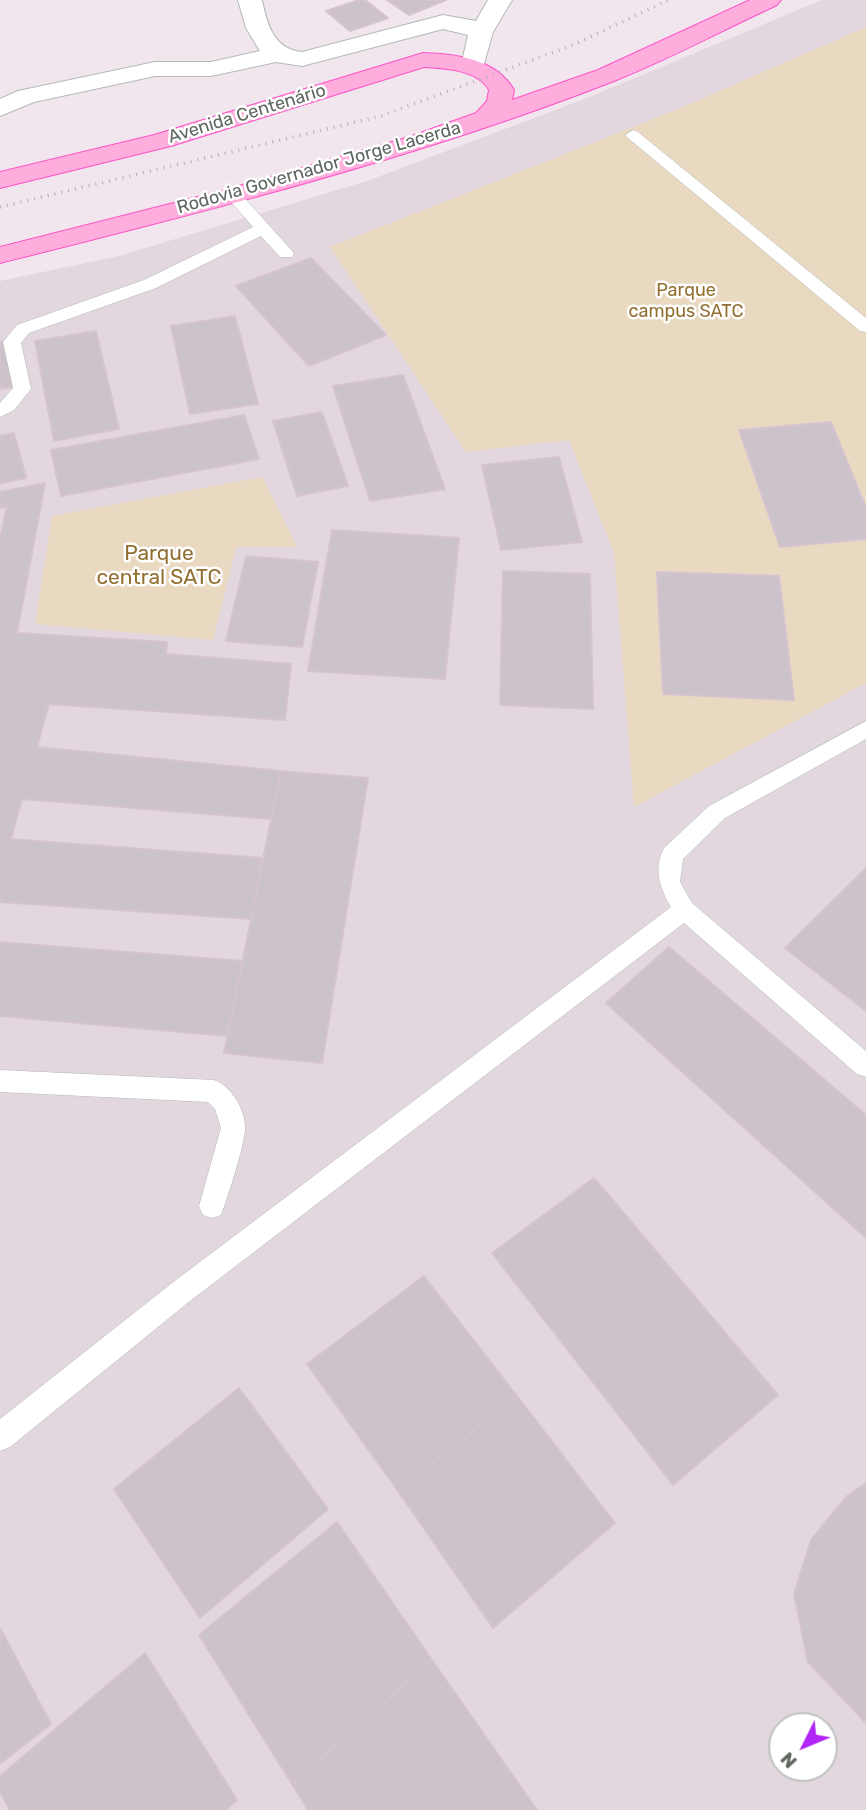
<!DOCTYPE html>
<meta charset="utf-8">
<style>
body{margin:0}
#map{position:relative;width:866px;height:1810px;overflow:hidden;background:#f1e6ed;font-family:Rubik,sans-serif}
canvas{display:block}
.north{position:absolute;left:768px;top:1712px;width:70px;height:70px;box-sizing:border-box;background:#fff;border:2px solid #bec2bf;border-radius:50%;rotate:227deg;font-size:19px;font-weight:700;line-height:28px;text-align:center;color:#5d675f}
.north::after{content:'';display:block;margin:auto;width:24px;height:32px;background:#b126f7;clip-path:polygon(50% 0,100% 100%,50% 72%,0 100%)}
</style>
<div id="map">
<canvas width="866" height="1810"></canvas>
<div class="north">N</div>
</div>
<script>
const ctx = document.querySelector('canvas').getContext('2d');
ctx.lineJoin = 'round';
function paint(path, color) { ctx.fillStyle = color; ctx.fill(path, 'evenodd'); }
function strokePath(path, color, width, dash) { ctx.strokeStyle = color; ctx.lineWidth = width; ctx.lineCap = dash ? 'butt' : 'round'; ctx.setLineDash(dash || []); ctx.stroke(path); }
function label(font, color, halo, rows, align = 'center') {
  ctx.font = font + ' Rubik,sans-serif'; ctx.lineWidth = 5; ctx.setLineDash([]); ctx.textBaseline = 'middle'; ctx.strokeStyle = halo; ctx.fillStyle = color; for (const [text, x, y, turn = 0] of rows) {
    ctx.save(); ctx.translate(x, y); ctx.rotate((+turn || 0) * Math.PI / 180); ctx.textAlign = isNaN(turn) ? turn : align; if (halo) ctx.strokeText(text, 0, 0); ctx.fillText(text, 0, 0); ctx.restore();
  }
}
paint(new Path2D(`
 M822,0H866V1810H0V281L119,256L367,181L587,98ZM782,1726H824V1768H782Z`), '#e3d7df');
paint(new Path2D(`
 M866,27V683L634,807L614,553L569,440L466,452L330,247L676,110Z
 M262,477L297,547H236L213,640L35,624L52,516Z`), '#ead9c1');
const building = new Path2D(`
 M359,0H365L388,18L350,31L326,11Z
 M387,0H446L409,15Z
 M311,258L386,335L309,366L236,286Z
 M235,316L258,404L190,414L171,326Z
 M96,331L119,429L54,441L35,341Z
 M8,340L19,386L0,389V342Z
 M403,375L445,489L370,501L333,386Z
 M322,412L348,486L297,496L273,421Z
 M244,415L259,459L61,496L51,450Z
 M831,422L866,508V539L780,547L739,430Z
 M14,433L26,478L0,483V436Z
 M559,457L582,542L501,550L482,465Z
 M45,483L17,633L167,642L166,654L291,664L285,720L49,704L37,747L281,771L271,819L22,799L11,839L263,858L251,919L0,902V538L7,506L0,508V492Z
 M332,530L459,538L445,679L308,671Z
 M246,556L318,562L302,647L226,641Z
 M503,571L590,574L593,709L500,705Z
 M657,572L779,576L794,700L663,694Z
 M281,771L368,778L322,1063L224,1053Z
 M866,868V1011L785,948Z
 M0,942L243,961L227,1036L0,1016Z
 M669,947L866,1115V1238L606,1003Z
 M594,1178L778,1395L673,1485L492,1253Z
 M424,1276L517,1396L398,1491L307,1364Z
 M239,1388L328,1509L200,1618L114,1489Z
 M517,1396L615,1523L493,1628L398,1491Z
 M866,1483V1723L808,1662L794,1594L811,1540L847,1496Z
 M337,1522L432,1660L292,1784L199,1635Z
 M0,1628L51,1724L0,1764Z
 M145,1653L237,1800L226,1810H10L0,1792V1776Z
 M432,1660L537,1810H308L292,1784Z`);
paint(building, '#ccc2c9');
strokePath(building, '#d6c3d1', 2);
const lane = new Path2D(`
 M633,130L638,132L866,318V332L860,331L628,138L625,135Z
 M234,191L240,193L292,251L294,254L292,257H280L261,236L156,288L29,333L21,343L31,389L14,410L0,417V403L13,388L3,342L17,325L144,280L253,227L226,196Z
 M866,721V739L725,818L683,859L680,882L692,903L866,1051V1077L857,1074L684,923L190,1301L10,1447L0,1451V1419L172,1283L671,907C660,888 653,870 664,848L709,806Z
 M0,1070L214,1080C231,1086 246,1110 245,1129C245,1143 227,1200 221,1215L212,1218L203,1215L199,1206L221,1128L215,1109L208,1102L0,1092Z`);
const street = new Path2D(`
 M238,0H262C267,25 274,49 302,52L443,15L476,21L488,0H512L493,32L482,71L473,73L464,71L461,66L468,35L443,29L302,66L276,62L211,76H155L34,102L0,116V99L18,91L155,62H211L260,51L246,28Z`);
const primary = new Path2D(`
 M750,0H781L777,5C723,30 669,59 614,81C415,159 207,211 0,263V247L225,190L409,137L476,113L487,101L489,90C478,70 445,68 424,67L171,146L0,188V172L154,135L423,53C457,54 496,59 514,90L512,100L598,70Z`);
strokePath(lane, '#b3bbb5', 1);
strokePath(street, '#b3bbb5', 2);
strokePath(primary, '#fc53c8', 2);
paint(lane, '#fff');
paint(street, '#fff');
paint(primary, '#ffaddc');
strokePath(new Path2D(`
 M0,207L381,116L573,45L668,0`), '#b0b3b1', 3.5, [1, 6]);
label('18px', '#5d675f', '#fff', [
 ["Avenida Centenário",247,114,-17],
 ["Rodovia Governador Jorge Lacerda",319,168,-16]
]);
label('18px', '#926f31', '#fff', [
 ["Parque",686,291],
 ["campus SATC",686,312]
]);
label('21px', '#926f31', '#fff', [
 ["Parque",159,554],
 ["central SATC",159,578]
]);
</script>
